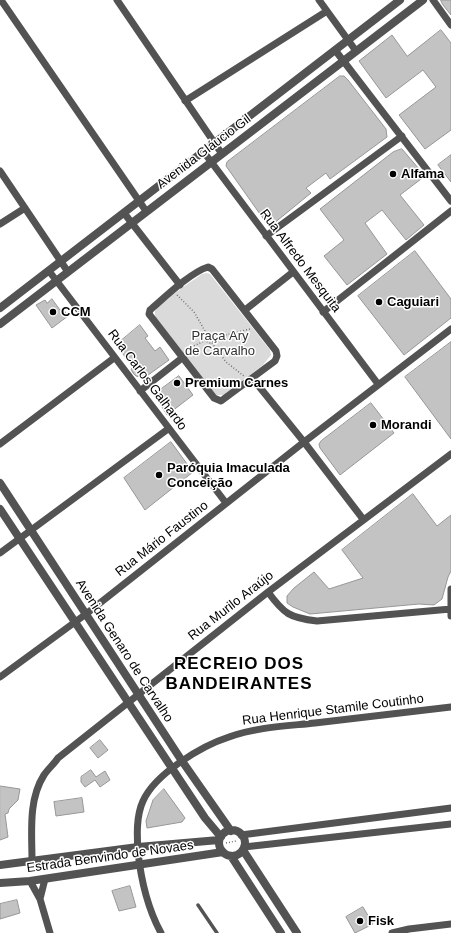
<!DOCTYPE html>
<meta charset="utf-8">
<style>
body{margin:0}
canvas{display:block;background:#fff}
</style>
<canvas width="451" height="933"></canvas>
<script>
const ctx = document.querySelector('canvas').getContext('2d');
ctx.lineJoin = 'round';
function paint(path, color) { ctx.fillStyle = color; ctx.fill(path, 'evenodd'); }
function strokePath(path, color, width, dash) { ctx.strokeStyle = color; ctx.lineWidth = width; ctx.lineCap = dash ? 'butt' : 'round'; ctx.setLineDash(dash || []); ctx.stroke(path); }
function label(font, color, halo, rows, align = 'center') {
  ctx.font = font + ' Arial,sans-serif'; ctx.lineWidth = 3; ctx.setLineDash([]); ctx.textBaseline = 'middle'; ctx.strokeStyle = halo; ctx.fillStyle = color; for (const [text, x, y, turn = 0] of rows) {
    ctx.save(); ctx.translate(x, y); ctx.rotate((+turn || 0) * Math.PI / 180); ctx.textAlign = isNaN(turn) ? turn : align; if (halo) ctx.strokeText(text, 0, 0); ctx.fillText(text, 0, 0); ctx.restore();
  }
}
paint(new Path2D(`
 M207,273L210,274L270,350L271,355L263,365L224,395H215L156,318C155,315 154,312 156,309C163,300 191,282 202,274Z`), '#dadada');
const building = new Path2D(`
 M441,0H451V15L443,5Z
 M441,30L451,43V130L425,149L399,115L436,87L423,70L386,98L359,61L392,35L407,56Z
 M340,76H344L348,80L386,129L387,137L330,179L326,173L306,188L311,193L273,224H267L226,166L227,162Z
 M402,149L425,176L400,195L424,225L406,240L382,210L365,223L387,254L347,285L324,256L344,240L320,209L393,152Z
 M451,155V182L438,165Z
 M415,251L451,299V318L404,355L358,296Z
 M52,299L60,310L63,309L68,316L52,328L36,305L45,300L47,303Z
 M140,325L148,336L145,338L155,351L160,347L169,360L144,378L136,376L133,373L131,369L133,367L116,345Z
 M451,342V439L405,377Z
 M179,376L193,395L167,415L155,396L157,392Z
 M371,403L394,433L340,475L320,448L319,444L321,441Z
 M171,442L193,472L145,510L124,478Z
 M413,494L437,526L451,515V571L448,577L442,599L434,605L419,604L310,614L293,607L287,603V596L294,588L314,572L329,589L363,578L342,550Z
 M100,740L108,750L98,758L90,748Z
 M91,770L96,777L105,771L110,780L100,787L95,780L85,787L81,782V777Z
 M0,786L20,789L18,800L9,809L8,813L5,814L8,837L0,840Z
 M164,789L185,818L182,822L147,828L146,821L153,800Z
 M82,798L84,812L56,816L54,802Z
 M130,886L136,907L119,911L112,891Z
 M17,900L20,913L0,919V904Z
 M363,907L373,924L355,933L346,917Z`);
paint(building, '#c3c3c3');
strokePath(building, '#979797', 1);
strokePath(new Path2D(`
 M177,295L194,312L208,336
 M206 339a4 4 0 1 1 8 0a4 4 0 1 1-8 0Z
 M214,338L250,329
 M212,343L226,362L244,376
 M186,350L206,340
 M226,843L236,841`), '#757575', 1.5, [1, 2]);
strokePath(new Path2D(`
 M198,905L217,933`), '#535353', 3.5);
strokePath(new Path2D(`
 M1,0L146,211
 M117,0L222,154
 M319,0L356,51
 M433,0L451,25
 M335,50L451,201
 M185,101L327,11
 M203,151L378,384
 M0,171L68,272
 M124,213L180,285
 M0,224L25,208
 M266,236L402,136
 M208,267L212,269L276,351L277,356L275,361L221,401L214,398L149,314L150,310C164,298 191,272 208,267Z
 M49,271L226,503
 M245,310L293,272
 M323,312L451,211
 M253,379L304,442L363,519
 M140,391L182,358
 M0,444L114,358
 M0,553L168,429
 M451,589V616
 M268,592C284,614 290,618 317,621L451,609
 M0,677L86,614L304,442L451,329
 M241,835L451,808
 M244,847L451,824
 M32,861C32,833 28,800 44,775C48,769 54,764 58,758L268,592L451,454
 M30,881L40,899L50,933
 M40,899L45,879
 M161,933C148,909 141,880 138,852C137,836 136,816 143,801C155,774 201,746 229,737C256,727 287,726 315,723C361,718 406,712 451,707
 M392,933L409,929L451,924`), '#535353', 7);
strokePath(new Path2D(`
 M0,308L400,0
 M0,324L423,0
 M0,483L182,761L231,831
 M0,509L205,818L221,837
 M219 843a13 13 0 1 1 26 0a13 13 0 1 1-26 0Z
 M243,850L297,933
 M231,856L281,933
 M0,865L138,847L219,840
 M0,883L30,881L223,852`), '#535353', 8);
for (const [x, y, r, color] of [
 [393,174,4,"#000"],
 [379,302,4,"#000"],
 [53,312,4,"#000"],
 [177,383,4,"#000"],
 [373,425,4,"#000"],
 [159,475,4,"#000"],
 [360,921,4,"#000"]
]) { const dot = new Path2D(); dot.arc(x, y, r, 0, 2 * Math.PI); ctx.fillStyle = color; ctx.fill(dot); strokePath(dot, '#fff', 1.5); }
label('13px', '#000', '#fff', [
 ["Avenida Gláucio Gil",204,152,-37],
 ["Rua Alfredo Mesquita",300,261,53],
 ["Rua Carlos Galhardo",147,380,53],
 ["Rua Mário Faustino",162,539,-38],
 ["Rua Murilo Araújo",231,606,-38],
 ["Avenida Genaro de Carvalho",124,651,57],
 ["Rua Henrique Stamile Coutinho",333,710,-7],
 ["Estrada Benvindo de Novaes",110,857,-8]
]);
label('bold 13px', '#000', '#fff', [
 ["Alfama",401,174],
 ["Caguiari",387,302],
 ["CCM",61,312],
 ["Premium Carnes",185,383],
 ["Morandi",381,425],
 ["Paróquia Imaculada",167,468],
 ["Conceição",167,483],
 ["Fisk",368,921]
], 'left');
label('13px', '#313131', '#fff', [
 ["Praça Ary",220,336],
 ["de Carvalho",220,351]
]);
ctx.letterSpacing = '1px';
label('bold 17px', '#000', '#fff', [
 ["RECREIO DOS",239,664],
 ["BANDEIRANTES",239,684]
]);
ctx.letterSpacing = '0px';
</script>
